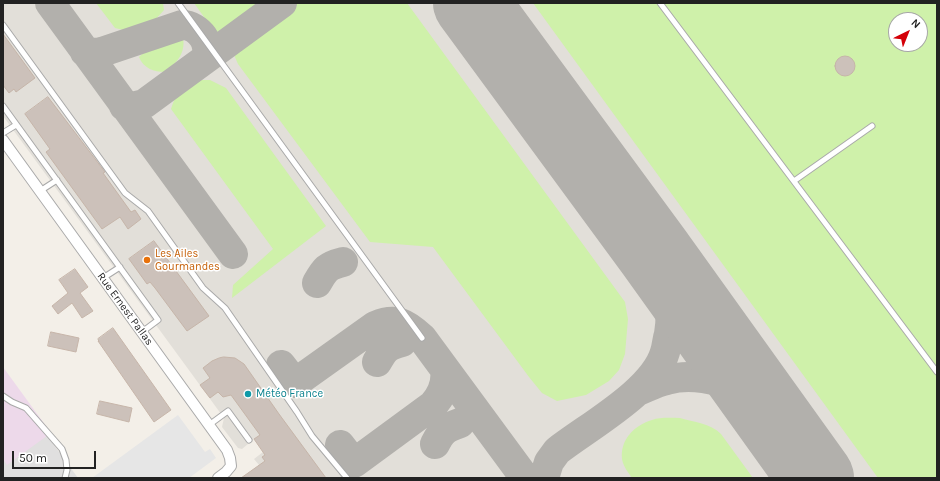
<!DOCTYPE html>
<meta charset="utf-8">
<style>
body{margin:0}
#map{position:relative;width:940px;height:481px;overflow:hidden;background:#f3efe8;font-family:Karla,sans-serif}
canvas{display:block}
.frame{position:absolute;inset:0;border:4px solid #222;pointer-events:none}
.north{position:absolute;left:888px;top:12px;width:40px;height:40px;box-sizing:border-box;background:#fff;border:1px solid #a7a7a7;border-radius:50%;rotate:43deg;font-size:11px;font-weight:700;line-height:16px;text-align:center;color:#222}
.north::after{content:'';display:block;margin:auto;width:14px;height:18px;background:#d40008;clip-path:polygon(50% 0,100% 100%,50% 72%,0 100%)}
.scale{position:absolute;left:12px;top:451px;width:84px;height:18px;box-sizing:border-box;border:2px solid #222;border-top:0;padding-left:5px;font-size:12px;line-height:14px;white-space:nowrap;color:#222;-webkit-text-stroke:3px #fff;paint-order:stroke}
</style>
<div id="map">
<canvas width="940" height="481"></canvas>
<div class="frame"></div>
<div class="north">N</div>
<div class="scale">50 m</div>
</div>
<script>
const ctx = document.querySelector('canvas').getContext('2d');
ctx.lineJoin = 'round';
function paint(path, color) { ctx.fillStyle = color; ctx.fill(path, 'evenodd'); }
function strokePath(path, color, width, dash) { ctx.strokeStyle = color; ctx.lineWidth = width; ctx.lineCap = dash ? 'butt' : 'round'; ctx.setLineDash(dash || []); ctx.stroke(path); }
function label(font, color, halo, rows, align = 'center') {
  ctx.font = font + ' Karla,sans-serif'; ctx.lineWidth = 3; ctx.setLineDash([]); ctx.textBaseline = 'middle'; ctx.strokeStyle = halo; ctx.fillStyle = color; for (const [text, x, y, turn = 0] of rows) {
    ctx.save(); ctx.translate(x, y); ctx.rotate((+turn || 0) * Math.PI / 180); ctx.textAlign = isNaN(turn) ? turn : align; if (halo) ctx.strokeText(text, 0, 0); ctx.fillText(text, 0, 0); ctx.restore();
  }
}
paint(new Path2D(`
 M3,375L78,478H3Z`), '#e0dfdf');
paint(new Path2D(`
 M3,367L51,433L7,465L3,459Z`), '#edd9ea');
paint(new Path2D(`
 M3,3H937V478H251L248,473L259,465L254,459L263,452L254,439L242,449L238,448L222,427L224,418L3,116ZM896,20H920V44H896Z`), '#e2dfd9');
paint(new Path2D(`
 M96,3H163L164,10L155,20L130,30H123L115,28Z
 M194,3H268L227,33L220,34L214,31Z
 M298,3H407L625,302L628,319L625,354L619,370L609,381L586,395L557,401L542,393L529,377L433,247L370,242L238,64L234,55L240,45Z
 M533,3H937V478H878ZM896,20H920V44H896Z
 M176,36H180L183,38C186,53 176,64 165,72C154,72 143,68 139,57L144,52Z
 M198,80H210L226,88L326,226L232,298L233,285L273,249L171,109C177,92 180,85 198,80Z
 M680,418C694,422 710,423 721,434L753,478H632C628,472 623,466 622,459C620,439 635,425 652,420C660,417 671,418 680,418Z`), '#cff1aa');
paint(new Path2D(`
 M178,415L205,452L210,449L216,458L189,478H92Z`), '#e6e6e6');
strokePath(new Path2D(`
 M50,3L233,254
 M85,52L99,53L182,25C199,25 214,45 204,60
 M124,106L131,107L144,104L282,3
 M317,283C325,269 327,266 343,262
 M377,362C385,348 387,346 402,342
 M281,365L295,383L375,326C396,317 406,323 422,338L525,478
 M638,391C648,387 657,382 667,380C690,373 718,379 739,390C750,396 759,405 768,413
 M435,444C442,430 446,428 460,423
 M340,445L354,463L433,405C442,395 447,384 445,370
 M544,478L549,462L557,451C589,426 654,391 665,352C667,346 667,340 669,334C674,303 667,279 654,252`), '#b2b0ac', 30);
strokePath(new Path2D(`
 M471,3L654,252L816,478`), '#b2b0ac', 76);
const building = new Path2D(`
 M3,34L35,78L16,92L14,89L9,93L3,85Z
 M835 66a10 10 0 1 1 20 0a10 10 0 1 1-20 0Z
 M48,97L105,172L103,173L131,212L135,210L141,219L128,229L120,217L102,229L46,152L50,149L25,114Z
 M154,241L209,316L187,331L155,288L150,282L147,284L129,259Z
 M75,269L88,287L80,293L93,311L82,318L72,303L58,314L52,306L68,293L59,280Z
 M113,328L171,410L154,422L98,341L99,342L98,339Z
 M51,332L79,338L76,352L48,346Z
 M224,357L235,358L244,364L279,414L326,478H241L265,461L262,457L265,455L254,439L260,435L231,395L223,397L218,392L210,398L200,385L210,378L203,368L212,361L219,358Z
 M100,401L132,408L129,422L97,414Z`);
paint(building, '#ccc1ba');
strokePath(building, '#c6b5a9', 1);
const lane = new Path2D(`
 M178,3L422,338
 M660,3L937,372
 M3,25L125,193L148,211L203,288L225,308L297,412L312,436L347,478
 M3,106L158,320L142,332
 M3,133L16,125
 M794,181L872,126
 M40,191L57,180
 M103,278L120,267
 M3,396L12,402L26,408L62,449L66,460L67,470L65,478
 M209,425L228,411L249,440`);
const street = new Path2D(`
 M3,140L227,450L230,458L231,466L226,472L218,478`);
strokePath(lane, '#a9a9a9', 7);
strokePath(street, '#a9a9a9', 12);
strokePath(lane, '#fff', 5);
strokePath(street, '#fff', 10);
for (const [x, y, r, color] of [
 [147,260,4,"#e8710a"],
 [248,394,4,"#0f9aa8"]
]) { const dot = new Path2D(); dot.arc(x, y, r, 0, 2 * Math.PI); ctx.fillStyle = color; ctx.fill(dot); strokePath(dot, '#fff', 1.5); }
label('11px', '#c56008', '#fff', [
 ["Les Ailes",155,254],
 ["Gourmandes",155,267]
], 'left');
label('11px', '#222', '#fff', [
 ["Rue Ernest Pallas",125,309,54]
]);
label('11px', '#0d838f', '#fff', [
 ["Météo France",256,394]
], 'left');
</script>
